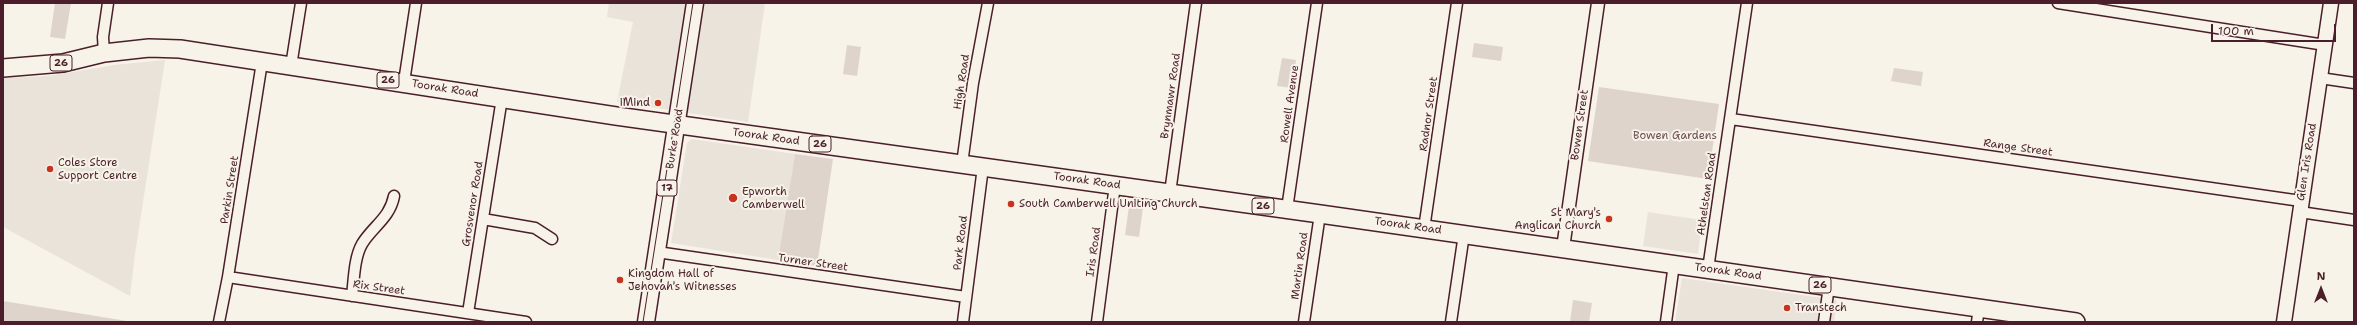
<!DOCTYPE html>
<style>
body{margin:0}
#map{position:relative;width:2357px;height:325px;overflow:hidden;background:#f7f3e8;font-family:"Shantell Sans",sans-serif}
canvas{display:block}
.frame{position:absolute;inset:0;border:4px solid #4a1f2b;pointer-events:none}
.north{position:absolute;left:2301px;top:269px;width:40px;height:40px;-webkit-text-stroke:3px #f7f3e8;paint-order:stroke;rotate:0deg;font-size:11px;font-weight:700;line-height:16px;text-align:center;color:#4a1f2b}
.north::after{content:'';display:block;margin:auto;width:14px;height:18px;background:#4a1f2b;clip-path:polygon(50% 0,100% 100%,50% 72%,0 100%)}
.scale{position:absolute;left:2211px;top:24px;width:125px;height:18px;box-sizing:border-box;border:2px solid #4a1f2b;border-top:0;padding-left:5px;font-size:12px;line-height:14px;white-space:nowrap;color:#4a1f2b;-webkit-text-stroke:3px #f7f3e8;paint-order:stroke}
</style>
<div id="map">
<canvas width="2357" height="325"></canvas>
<div class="frame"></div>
<div class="north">N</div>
<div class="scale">100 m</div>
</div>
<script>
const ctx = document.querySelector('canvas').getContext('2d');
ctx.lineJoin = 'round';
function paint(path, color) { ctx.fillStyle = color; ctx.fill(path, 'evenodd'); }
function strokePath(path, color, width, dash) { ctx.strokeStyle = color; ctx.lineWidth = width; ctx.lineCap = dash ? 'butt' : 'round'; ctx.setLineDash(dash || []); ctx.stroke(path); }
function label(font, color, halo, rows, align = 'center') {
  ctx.font = font + ' "Shantell Sans",sans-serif'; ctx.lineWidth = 4; ctx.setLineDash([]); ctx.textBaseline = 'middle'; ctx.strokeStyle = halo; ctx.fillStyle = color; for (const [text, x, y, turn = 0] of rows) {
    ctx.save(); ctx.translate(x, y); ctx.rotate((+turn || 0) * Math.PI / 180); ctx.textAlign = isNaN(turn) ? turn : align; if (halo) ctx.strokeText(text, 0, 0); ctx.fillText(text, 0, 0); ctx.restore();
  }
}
paint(new Path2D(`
 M609,3H765L748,122L617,102L633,22L607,17Z
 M165,60L135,254L130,296L3,227V78L48,76L114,65Z
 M692,139L795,154L778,260L671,243L687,143Z
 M1648,212L1702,220L1698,254L1643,246Z
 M1682,278L1837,300L1834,322H1675Z`), '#eae3da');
paint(new Path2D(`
 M55,3H71L65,39L50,37Z
 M1474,43L1503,47L1501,61L1472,57Z
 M847,45L861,47L857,76L843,74Z
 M1282,58L1296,60L1292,88L1277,86Z
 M1894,68L1923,72L1921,86L1891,81Z
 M1599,87L1719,104L1708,179L1588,161Z
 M795,154L833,159L817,266L778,260Z
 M1129,206L1143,208L1139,237L1125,235Z
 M1573,300L1592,303L1589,322H1570Z
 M3,301L127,321L3,322Z`), '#ded4cc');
const minor = new Path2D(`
 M2058,3L2325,45
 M104,53L103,37L108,3
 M291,66L301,3
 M2320,78L2354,83
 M404,82L416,3
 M1731,119L2301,201
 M962,164L973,83L988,3
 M1170,193L1196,3
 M1287,209L1317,3
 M2300,212L2354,220
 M483,219L535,228L552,239
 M1424,229L1457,3
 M657,252L966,297
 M1708,269L1747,3
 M228,277L526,322
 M352,296C354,280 354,258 362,244C372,227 390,218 394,196
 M468,313L502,98
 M219,322L228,277L262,62
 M963,322L983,167
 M1097,322L1115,185
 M1304,322L1320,214
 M1451,322L1464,234
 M1666,322L1674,264
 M1824,322L1829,286
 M1977,322L1979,308`);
const tertiary = new Path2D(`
 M1563,248L1598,3`);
const secondary = new Path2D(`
 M2284,322L2331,3`);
const primary = new Path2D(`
 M646,322L695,3`);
const trunk = new Path2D(`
 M3,68L63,63L104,53L149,48L180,49L616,116L1320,214L2076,322`);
strokePath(minor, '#4a1f2b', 13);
strokePath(tertiary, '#4a1f2b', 15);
strokePath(secondary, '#4a1f2b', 17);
strokePath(primary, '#4a1f2b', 19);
strokePath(trunk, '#4a1f2b', 20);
strokePath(minor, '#f7f3e8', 10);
strokePath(tertiary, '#f7f3e8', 12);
strokePath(secondary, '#f7f3e8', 14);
strokePath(primary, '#f7f3e8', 16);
strokePath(trunk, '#f7f3e8', 17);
strokePath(new Path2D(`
 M643,322L693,3`), '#4a1f2b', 1);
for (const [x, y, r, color] of [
 [658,103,4,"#c8321e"],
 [50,169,4,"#c8321e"],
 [733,198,5,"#c8321e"],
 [1011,204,4,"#c8321e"],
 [1609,219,4,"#c8321e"],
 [620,280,4,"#c8321e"],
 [1787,308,4,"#c8321e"]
]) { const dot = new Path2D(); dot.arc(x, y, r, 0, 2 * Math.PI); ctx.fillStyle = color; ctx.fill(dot); strokePath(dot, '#f7f3e8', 1.5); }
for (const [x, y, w] of [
 [61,63,22],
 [388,80,22],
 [820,144,22],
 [667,188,20],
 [1263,206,22],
 [1820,285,22]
]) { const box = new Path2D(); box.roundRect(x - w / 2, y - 8, w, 16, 3); ctx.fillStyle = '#f7f3e8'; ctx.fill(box); strokePath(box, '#4a1f2b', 1); }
label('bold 10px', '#4a1f2b', null, [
 ["26",61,63],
 ["26",388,80],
 ["26",820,144],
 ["17",667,188],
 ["26",1263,206],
 ["26",1820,285]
]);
label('11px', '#4a1f2b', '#f7f3e8', [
 ["High Road",962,82,-81],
 ["Toorak Road",445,89,9],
 ["Brynmawr Road",1171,96,-82],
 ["Rowell Avenue",1290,104,-82],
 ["Radnor Street",1429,114,-82],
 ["Bowen Street",1580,125,-82],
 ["Toorak Road",766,137,8],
 ["Burke Road",675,139,-81],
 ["Range Street",2018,148,8],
 ["Glen Iris Road",2307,162,-81],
 ["Toorak Road",1087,181,8],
 ["Parkin Street",230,190,-81],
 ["Athelstan Road",1707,194,-82],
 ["Grosvenor Road",473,204,-81],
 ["Toorak Road",1408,226,8],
 ["Park Road",961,243,-83],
 ["Iris Road",1094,252,-82],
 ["Turner Street",813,263,8],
 ["Martin Road",1300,266,-82],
 ["Toorak Road",1728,272,8],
 ["Rix Street",379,288,8]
]);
label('11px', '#4a1f2b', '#f7f3e8', [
 ["iMind",650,103,"right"],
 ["Coles Store",58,163],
 ["Support Centre",58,176],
 ["Epworth",742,192],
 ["Camberwell",742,205],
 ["South Camberwell Uniting Church",1019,204],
 ["St Mary's",1601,213,"right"],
 ["Anglican Church",1601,226,"right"],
 ["Kingdom Hall of",628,274],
 ["Jehovah's Witnesses",628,287],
 ["Transtech",1795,308]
], 'left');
label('11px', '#6f4c53', '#f7f3e8', [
 ["Bowen Gardens",1675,136]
]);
</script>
